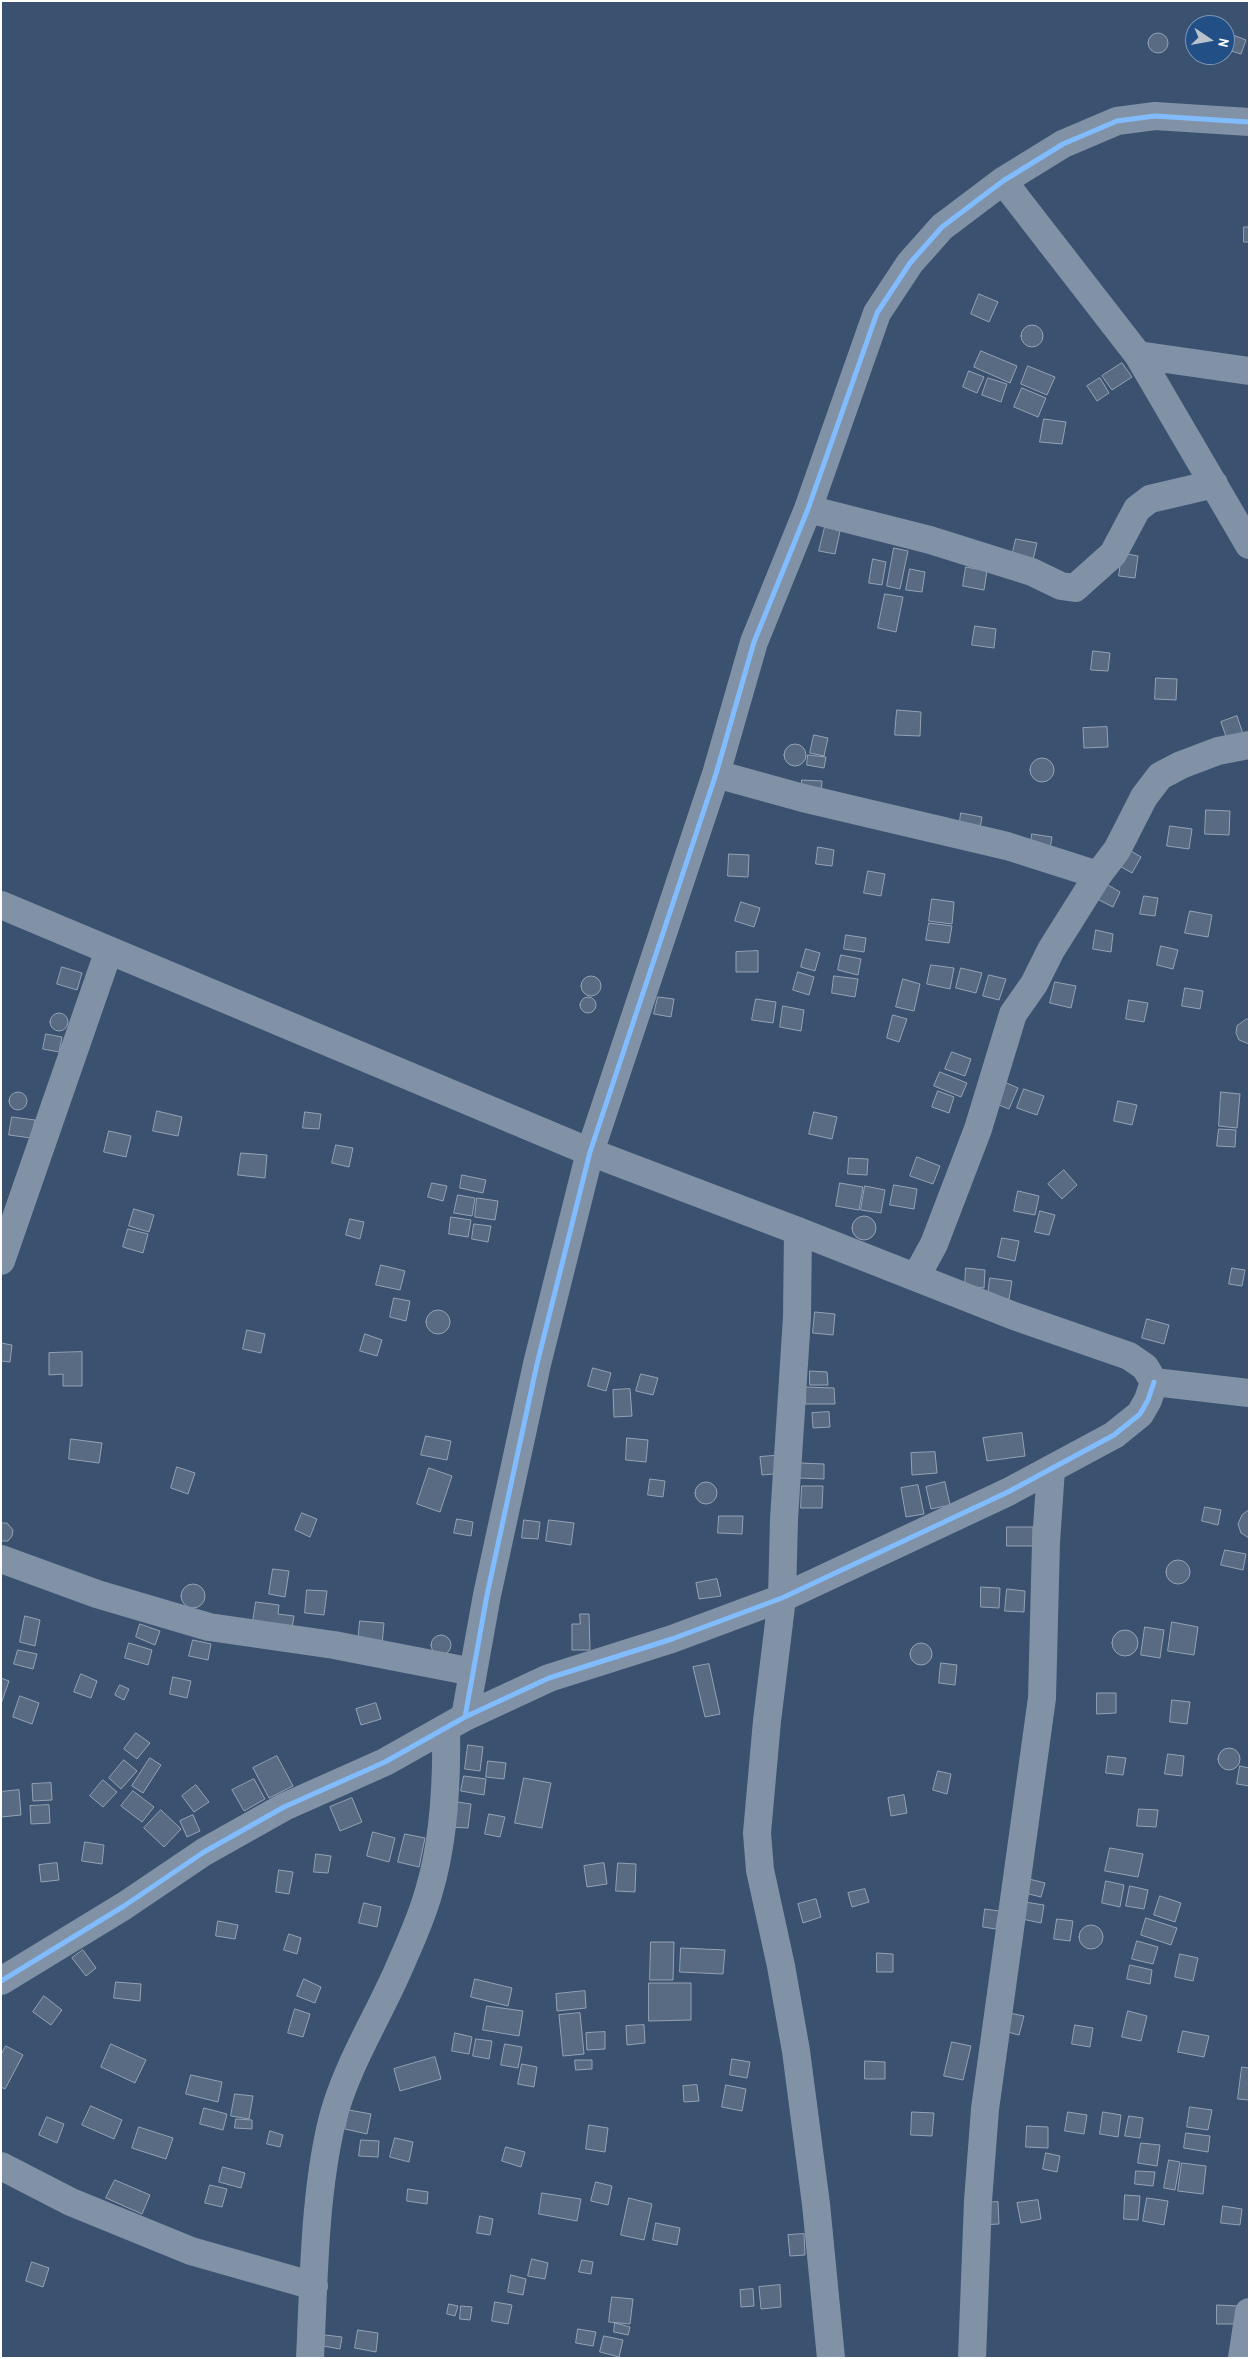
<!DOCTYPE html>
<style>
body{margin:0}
#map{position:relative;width:1250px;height:2359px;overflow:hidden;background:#3a5270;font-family:"Archivo Narrow",sans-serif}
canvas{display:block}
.frame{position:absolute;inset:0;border:2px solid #fff;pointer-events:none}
.north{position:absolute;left:1185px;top:15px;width:50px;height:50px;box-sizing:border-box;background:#234f87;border:1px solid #7b95b7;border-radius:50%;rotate:102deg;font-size:14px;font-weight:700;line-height:20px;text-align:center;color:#fff}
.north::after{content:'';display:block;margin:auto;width:18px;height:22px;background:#bac2cd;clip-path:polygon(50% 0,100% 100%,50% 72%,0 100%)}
</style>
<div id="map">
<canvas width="1250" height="2359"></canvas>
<div class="frame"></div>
<div class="north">N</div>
</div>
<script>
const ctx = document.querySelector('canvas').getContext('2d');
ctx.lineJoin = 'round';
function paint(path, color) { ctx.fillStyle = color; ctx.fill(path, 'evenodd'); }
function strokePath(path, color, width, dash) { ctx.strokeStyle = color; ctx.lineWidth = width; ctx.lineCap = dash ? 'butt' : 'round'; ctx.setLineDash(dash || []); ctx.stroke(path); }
const building = new Path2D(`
 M1148 43a10 10 0 1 1 20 0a10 10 0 1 1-20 0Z
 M1233,35L1246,40L1241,54L1228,50Z
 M1244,227H1249V242H1244Z
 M979,294L998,302L989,322L971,314Z
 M1021 336a11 11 0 1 1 22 0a11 11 0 1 1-22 0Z
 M981,351L1017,366L1010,383L974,367Z
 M1122,363L1132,377L1112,390L1102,376Z
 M1028,366L1055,377L1047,395L1021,384Z
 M969,371L984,377L977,393L963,387Z
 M988,378L1007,384L1001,402L982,395Z
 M1100,378L1109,393L1097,401L1087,386Z
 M1022,388L1046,398L1038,417L1014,407Z
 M1044,419L1066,422L1062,444L1040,442Z
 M825,527L840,531L835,554L819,551Z
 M1016,539L1037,543L1032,564L1011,560Z
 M894,548L908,551L900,589L887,586Z
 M1122,553L1138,556L1135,578L1119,576Z
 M873,559L886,562L882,585L869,583Z
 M966,567L987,571L984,590L963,586Z
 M910,569L925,572L922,592L906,590Z
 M885,594L903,597L896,632L878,628Z
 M975,626L996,629L994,648L972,645Z
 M1093,651L1110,653L1108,671L1091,670Z
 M1156,678L1177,679L1176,700L1155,699Z
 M897,710L921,712L920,736L895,735Z
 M1237,716L1245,740L1229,745L1221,722Z
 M1107,727L1108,747L1084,748L1083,728Z
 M814,735L828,738L824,756L810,753Z
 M784 755a11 11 0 1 1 22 0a11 11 0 1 1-22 0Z
 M808,755L826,757L824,768L807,765Z
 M1030 770a12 12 0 1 1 24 0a12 12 0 1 1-24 0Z
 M802,780L822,781L821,795L801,794Z
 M1206,810L1230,811L1229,835L1205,834Z
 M961,813L982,817L979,834L959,830Z
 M1170,826L1192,829L1189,849L1167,846Z
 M1032,834L1052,837L1049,855L1030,852Z
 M818,847L834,850L832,866L816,864Z
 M1126,848L1141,857L1132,873L1116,864Z
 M729,854L749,855L748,877L728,876Z
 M868,871L885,874L881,896L864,893Z
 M1103,882L1120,892L1113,907L1095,898Z
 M1144,896L1158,898L1155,916L1140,914Z
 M932,899L954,902L952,924L929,921Z
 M741,902L760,908L754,927L735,921Z
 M1190,911L1212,915L1208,937L1185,933Z
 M929,923L952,926L949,943L926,940Z
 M1096,930L1113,934L1111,952L1093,949Z
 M846,935L866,938L864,952L844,949Z
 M1161,946L1178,950L1173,969L1157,965Z
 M806,949L820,953L815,971L801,967Z
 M758,951V972H736V952Z
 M841,955L861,959L858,975L838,970Z
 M931,965L954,968L950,989L927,984Z
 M62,967L82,973L77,990L57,984Z
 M961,968L982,973L976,993L956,988Z
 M798,972L814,977L809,995L793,990Z
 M989,975L1006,979L999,1000L983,996Z
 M834,976L858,979L855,997L832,993Z
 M581 986a10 10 0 1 1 20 0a10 10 0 1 1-20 0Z
 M903,979L920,984L914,1011L896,1007Z
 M1055,982L1076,986L1071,1008L1050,1003Z
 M1185,988L1203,991L1200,1009L1182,1006Z
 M580 1005a8 8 0 1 1 16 0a8 8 0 1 1-16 0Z
 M658,997L674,999L671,1017L654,1014Z
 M756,999L776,1002L773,1023L752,1020Z
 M1129,1000L1148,1003L1144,1022L1126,1019Z
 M783,1006L804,1010L801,1031L780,1027Z
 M50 1022a9 9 0 1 1 18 0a9 9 0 1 1-18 0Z
 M893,1015L907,1019L899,1042L887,1038Z
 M1247,1019L1249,1020V1044L1239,1040L1236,1033L1237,1026Z
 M46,1034L62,1037L59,1052L43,1049Z
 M952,1052L971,1059L965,1076L945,1069Z
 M940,1072L967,1083L961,1097L934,1086Z
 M1002,1081L1018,1088L1009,1109L994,1103Z
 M1024,1089L1044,1096L1037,1115L1017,1108Z
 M938,1091L954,1097L949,1113L932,1107Z
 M9 1101a9 9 0 1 1 18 0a9 9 0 1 1-18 0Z
 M1221,1092L1240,1094L1237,1128L1219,1126Z
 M1118,1101L1137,1105L1132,1125L1114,1121Z
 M157,1111L182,1117L178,1136L153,1131Z
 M305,1112L321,1114L319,1129L303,1128Z
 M814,1112L837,1117L832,1139L809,1134Z
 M12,1117L35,1120L31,1138L9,1135Z
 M1219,1129L1236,1130L1235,1147L1217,1146Z
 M109,1131L131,1136L126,1157L104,1152Z
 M336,1145L353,1148L349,1167L332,1163Z
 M241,1153L267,1155L265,1178L238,1175Z
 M917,1157L940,1166L933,1184L910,1176Z
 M849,1158L868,1159L867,1175L848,1174Z
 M1064,1170L1077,1185L1062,1199L1048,1184Z
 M462,1175L486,1180L483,1193L460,1188Z
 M432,1183L447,1186L443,1201L428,1197Z
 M840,1183L863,1187L859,1210L836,1206Z
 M894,1185L917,1189L914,1209L890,1205Z
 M865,1186L885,1190L881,1213L861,1210Z
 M1018,1191L1039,1196L1035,1215L1014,1211Z
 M458,1195L475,1198L472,1216L454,1213Z
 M477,1198L498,1201L495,1220L475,1217Z
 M134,1209L154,1215L149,1232L129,1226Z
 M1040,1211L1055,1215L1049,1235L1035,1232Z
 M852 1228a12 12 0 1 1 24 0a12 12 0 1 1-24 0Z
 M451,1217L471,1220L468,1237L449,1234Z
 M350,1219L364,1222L360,1239L346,1235Z
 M474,1224L491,1226L488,1242L472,1239Z
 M128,1229L148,1234L143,1253L123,1247Z
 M1002,1238L1019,1241L1015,1261L998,1257Z
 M381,1265L405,1271L400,1290L376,1285Z
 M966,1268L985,1270L984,1288L965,1286Z
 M1232,1268L1245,1270L1242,1286L1229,1284Z
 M990,1278L1012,1281L1009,1299L988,1296Z
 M394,1298L410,1301L406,1321L390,1317Z
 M426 1322a12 12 0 1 1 24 0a12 12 0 1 1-24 0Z
 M815,1312L835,1314L833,1335L813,1333Z
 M1147,1319L1169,1325L1164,1344L1142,1338Z
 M247,1330L265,1334L261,1353L243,1349Z
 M365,1334L382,1340L377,1356L360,1351Z
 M1,1343L12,1345L10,1362L1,1361Z
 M82,1352V1386H63V1374L49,1375V1353Z
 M593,1368L611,1373L606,1391L588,1386Z
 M810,1371L827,1372L828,1385H810Z
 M641,1374L658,1378L653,1395L636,1391Z
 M806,1387L834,1388L835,1404H806Z
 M630,1389L632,1416L614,1417L613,1390Z
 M829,1412L830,1427L813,1428L812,1413Z
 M1022,1433L1025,1456L987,1461L983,1438Z
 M426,1436L451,1441L447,1460L421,1455Z
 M627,1438L648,1440L646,1462L626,1460Z
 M71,1439L102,1443L99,1463L69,1459Z
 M935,1452L937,1473L912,1475L911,1453Z
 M784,1455L786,1473L762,1475L760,1457Z
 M800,1463L824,1464V1479L799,1478Z
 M177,1467L195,1473L188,1494L171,1488Z
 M429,1468L452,1476L440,1512L417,1504Z
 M650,1479L665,1481L663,1497L648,1495Z
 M945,1482L950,1505L931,1509L926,1487Z
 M695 1493a11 11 0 1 1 22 0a11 11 0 1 1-22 0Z
 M918,1485L924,1514L906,1517L901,1488Z
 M802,1486H823L822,1508H801Z
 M1205,1507L1221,1510L1218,1525L1202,1521Z
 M1249,1510V1538L1241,1533L1238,1524L1242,1515Z
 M302,1513L317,1519L310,1537L295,1530Z
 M719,1516H743L742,1534L718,1533Z
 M457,1519L473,1522L471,1536L454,1533Z
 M524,1520L540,1522L538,1539L522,1538Z
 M549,1520L574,1523L571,1545L546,1541Z
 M1,1523H7L13,1530L12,1536L8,1541H1Z
 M1007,1527H1033V1546H1007Z
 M1225,1550L1246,1554L1243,1570L1221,1565Z
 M1166 1572a12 12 0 1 1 24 0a12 12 0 1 1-24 0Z
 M273,1569L289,1571L285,1597L269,1594Z
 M717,1579L721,1596L699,1599L696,1583Z
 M181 1596a12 12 0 1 1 24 0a12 12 0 1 1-24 0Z
 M981,1587L1000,1588L999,1608L981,1607Z
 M1007,1589L1025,1591L1024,1612L1005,1611Z
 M307,1590L327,1591L324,1615L305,1613Z
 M256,1602L279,1605L278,1614L294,1616L291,1634L252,1628Z
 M580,1614H589L590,1650H572V1624H580Z
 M25,1616L40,1620L35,1646L20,1642Z
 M360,1621L384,1623L382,1645L358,1643Z
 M1172,1622L1198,1627L1194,1655L1168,1651Z
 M140,1624L160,1631L155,1645L136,1637Z
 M1145,1627L1164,1630L1160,1658L1141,1655Z
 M1112 1643a13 13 0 1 1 26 0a13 13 0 1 1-26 0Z
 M431 1645a10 10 0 1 1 20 0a10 10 0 1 1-20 0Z
 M193,1640L211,1644L208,1660L189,1656Z
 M910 1654a11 11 0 1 1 22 0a11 11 0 1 1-22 0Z
 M129,1643L152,1650L148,1665L125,1658Z
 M18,1650L37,1654L33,1669L14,1664Z
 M941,1663L957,1665L955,1685L939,1683Z
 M709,1664L720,1714L705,1717L693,1667Z
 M81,1674L97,1681L91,1698L74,1692Z
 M173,1677L191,1681L187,1698L170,1694Z
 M1,1678L9,1681L1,1704Z
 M120,1685L129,1689L124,1700L115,1695Z
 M1097,1693H1116V1713L1097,1714Z
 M20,1696L39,1703L32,1724L13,1717Z
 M1172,1700L1190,1702L1187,1724L1170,1722Z
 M376,1703L381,1719L361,1725L356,1709Z
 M136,1733L150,1743L137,1759L124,1749Z
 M468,1745L483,1747L480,1771L465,1769Z
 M1218 1759a11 11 0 1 1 22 0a11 11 0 1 1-22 0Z
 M1168,1754L1184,1756L1182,1776L1165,1774Z
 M277,1756L293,1786L269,1798L253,1768Z
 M1108,1756L1126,1758L1123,1775L1106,1773Z
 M150,1758L161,1765L143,1793L132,1786Z
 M124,1760L137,1771L121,1789L109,1778Z
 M488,1761L506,1763L504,1779L486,1777Z
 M1240,1766L1249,1768V1786L1237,1784Z
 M938,1771L951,1774L947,1794L933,1790Z
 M464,1776L486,1779L484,1795L461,1791Z
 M524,1778L551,1783L542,1828L515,1823Z
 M254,1779L265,1799L244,1811L232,1790Z
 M103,1780L117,1792L103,1807L90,1796Z
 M51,1783L52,1800L33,1801L32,1784Z
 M196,1785L209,1802L194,1812L182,1796Z
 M19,1790L21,1815L1,1817V1792Z
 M133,1791L154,1807L142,1822L121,1806Z
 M904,1795L907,1813L891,1816L888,1798Z
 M352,1798L362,1822L340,1831L330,1807Z
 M451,1801L471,1804L468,1828L448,1827Z
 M49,1805L50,1823L31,1824L30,1806Z
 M1139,1809L1158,1810L1156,1827L1137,1826Z
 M161,1810L181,1829L164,1847L144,1828Z
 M489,1814L505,1817L500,1837L485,1834Z
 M193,1815L200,1831L187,1837L180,1821Z
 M373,1832L395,1838L389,1862L367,1856Z
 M405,1834L425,1838L419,1867L398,1862Z
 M85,1842L104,1845L102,1864L82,1861Z
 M1110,1848L1143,1854L1138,1877L1105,1871Z
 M316,1854L331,1856L328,1873L314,1872Z
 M57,1863L59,1880L41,1882L39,1865Z
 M604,1863L607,1884L587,1887L584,1866Z
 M618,1863L636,1864L635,1892L616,1891Z
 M279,1870L293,1872L289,1894L276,1892Z
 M1029,1879L1045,1883L1041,1897L1025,1893Z
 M1106,1881L1124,1885L1120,1907L1102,1903Z
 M1130,1886L1148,1890L1144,1909L1126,1906Z
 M865,1889L869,1902L852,1907L848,1893Z
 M1160,1896L1181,1903L1175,1922L1154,1915Z
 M816,1899L821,1917L803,1923L798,1904Z
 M1025,1902L1044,1905L1041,1923L1022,1919Z
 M364,1903L381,1907L377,1927L359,1923Z
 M985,1909L999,1911L996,1929L983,1927Z
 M1146,1918L1177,1928L1171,1945L1141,1935Z
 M1057,1919L1073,1921L1070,1941L1054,1939Z
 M218,1921L238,1925L235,1939L216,1936Z
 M1079 1937a12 12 0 1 1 24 0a12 12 0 1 1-24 0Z
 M289,1934L301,1938L297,1954L284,1950Z
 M1137,1941L1158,1947L1153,1964L1132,1959Z
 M651,1942H674L673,1980H650Z
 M681,1948L725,1950L723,1974L680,1972Z
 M83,1950L96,1968L86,1976L72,1958Z
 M877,1953L893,1954V1972H877Z
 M1180,1954L1198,1958L1193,1981L1175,1977Z
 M1130,1965L1152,1970L1150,1984L1127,1979Z
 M304,1979L321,1987L315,2003L297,1996Z
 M475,1979L512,1988L508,2006L471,1997Z
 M116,1982L141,1984L140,2001L114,1998Z
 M649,1983H691V2020L649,2021Z
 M585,1991L586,2008L557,2011L556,1994Z
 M44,1996L62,2010L51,2025L33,2012Z
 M487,2006L523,2011L519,2036L483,2030Z
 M295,2009L310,2014L303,2037L288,2033Z
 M1128,2011L1147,2016L1141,2041L1122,2037Z
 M1004,2012L1024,2016L1019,2035L1000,2030Z
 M580,2013L584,2054L563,2056L559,2015Z
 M644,2025L645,2043L627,2045L626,2026Z
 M1075,2025L1093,2028L1090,2047L1072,2044Z
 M1183,2031L1209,2036L1204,2057L1178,2052Z
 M605,2032V2049L587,2050L586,2033Z
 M455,2033L472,2037L469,2054L452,2051Z
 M476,2039L492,2041L489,2059L473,2056Z
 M952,2042L971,2046L963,2080L944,2076Z
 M111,2044L146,2060L135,2083L101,2067Z
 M505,2044L522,2047L518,2068L501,2065Z
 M6,2046L23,2055L5,2089L1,2087V2055Z
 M435,2057L441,2079L400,2091L394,2069Z
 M732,2059L750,2062L747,2078L730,2075Z
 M575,2060H592V2069L576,2070Z
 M865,2061L885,2062V2079H865Z
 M522,2064L537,2067L534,2087L518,2084Z
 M1242,2067L1249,2068V2100L1238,2099Z
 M191,2075L222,2082L218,2102L186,2094Z
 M697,2085L699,2101L684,2102L683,2086Z
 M726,2085L746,2089L742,2111L722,2107Z
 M235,2094L253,2096L249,2119L231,2116Z
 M91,2106L122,2120L114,2139L82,2125Z
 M1190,2107L1212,2110L1208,2130L1187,2127Z
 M204,2108L227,2114L223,2130L200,2124Z
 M349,2110L371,2114L367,2134L345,2129Z
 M912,2112L934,2113L932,2136L911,2135Z
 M1068,2112L1087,2115L1084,2134L1065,2131Z
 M1103,2112L1121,2115L1118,2137L1100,2134Z
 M1129,2116L1143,2118L1140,2138L1125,2136Z
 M47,2117L64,2124L57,2143L39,2135Z
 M236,2119L252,2120V2129L235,2128Z
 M589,2125L608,2128L605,2152L586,2149Z
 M1027,2126L1048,2127V2148L1026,2147Z
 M139,2127L173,2138L166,2159L132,2148Z
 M270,2131L283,2135L280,2147L267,2144Z
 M1186,2133L1210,2136L1208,2152L1184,2148Z
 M395,2138L413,2142L409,2162L390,2157Z
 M361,2140L379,2141L378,2157L359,2156Z
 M1141,2143L1160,2145L1157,2166L1138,2163Z
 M506,2147L525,2152L521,2167L502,2161Z
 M1046,2153L1060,2156L1057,2172L1043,2169Z
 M1169,2160L1180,2162L1175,2190L1164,2188Z
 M1182,2163L1206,2166L1203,2194L1178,2191Z
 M223,2167L245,2173L241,2188L219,2182Z
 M1136,2171L1155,2172L1153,2186L1135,2184Z
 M115,2180L150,2195L142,2214L106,2198Z
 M596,2182L612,2186L608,2205L591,2201Z
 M210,2185L227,2189L222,2207L205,2203Z
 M408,2189L428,2192L427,2204L407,2201Z
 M542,2193L581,2199L577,2221L539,2214Z
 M1125,2195L1140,2196L1138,2220L1124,2219Z
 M629,2198L652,2204L644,2240L621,2235Z
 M1147,2198L1168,2201L1164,2225L1143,2221Z
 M1038,2200L1041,2219L1021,2223L1017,2203Z
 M998,2202L999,2224L980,2225V2203Z
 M1223,2206L1242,2209L1240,2225L1221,2223Z
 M480,2216L493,2219L490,2235L477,2233Z
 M656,2223L680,2228L677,2245L653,2240Z
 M804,2234L805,2255L790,2256L788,2235Z
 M532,2259L548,2263L545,2279L528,2276Z
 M582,2260L593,2262L591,2274L579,2272Z
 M32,2262L49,2268L43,2287L26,2281Z
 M511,2275L526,2279L523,2295L508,2292Z
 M780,2285L781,2307L761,2309L759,2287Z
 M753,2289L754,2306L741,2307L740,2290Z
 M612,2297L633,2299L630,2324L609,2322Z
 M495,2302L512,2305L508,2324L492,2321Z
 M449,2304L458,2306L455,2316L447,2314Z
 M1217,2305L1238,2306V2324H1217Z
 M461,2306L472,2307L470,2320L460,2319Z
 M615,2323L630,2327L628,2335L614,2332Z
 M578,2329L596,2332L593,2346L576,2343Z
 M358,2330L378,2333L376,2352L355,2348Z
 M325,2335L342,2337L340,2349L323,2346Z
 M604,2336L623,2340L619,2357L600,2352Z`);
paint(building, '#586b82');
strokePath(building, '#95a2b4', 1);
strokePath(new Path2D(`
 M1003,181L1138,355L1249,545
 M1138,355L1249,371
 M808,509L930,540L1032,572L1061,586L1075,588L1113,554L1137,509L1150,499L1214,484
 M716,774L803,798L1007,846L1098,875
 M1,905L590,1152L798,1231L1014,1316L1129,1356L1145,1367L1154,1382
 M798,1231L797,1317L784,1519L782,1598L767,1721L757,1833L760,1870L781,1966L796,2051L816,2204L831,2358
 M1,1261L109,950
 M916,1277L934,1244L978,1129L1013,1014L1034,984L1051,950L1098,875L1117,850L1144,797L1160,776L1181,765L1218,751L1249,745
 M1154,1382L1249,1393
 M1,1559L97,1594L209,1627L334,1645L473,1672
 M465,1717L487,1595L537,1364L590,1152L716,774L754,642L808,509L877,313L910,263L942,227L1003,181L1063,144L1117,121L1155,116L1249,122
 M1,1981L124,1906L204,1852L284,1807L385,1762L465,1717L549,1678L672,1639L782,1598L1008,1492L1114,1435L1140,1414L1148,1400L1154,1382
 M1,2166L71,2202L191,2251L314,2286
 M310,2358C314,2280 314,2196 332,2121C346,2066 377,2019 399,1968C410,1943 422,1917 429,1891C444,1841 447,1780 446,1729
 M972,2358L978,2201L985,2109L1042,1698L1046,1542L1051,1469
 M1242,2358L1249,2312`), '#8192a6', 28);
strokePath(new Path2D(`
 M465,1717L487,1595L537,1364L590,1152L716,774L754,642L808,509L877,313L910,263L942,227L1003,181L1063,144L1117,121L1155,116L1249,122
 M1,1981L124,1906L204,1852L284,1807L385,1762L465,1717L549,1678L672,1639L782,1598L1008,1492L1114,1435L1140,1414L1148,1400L1154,1382`), '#80bcff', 5);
</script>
